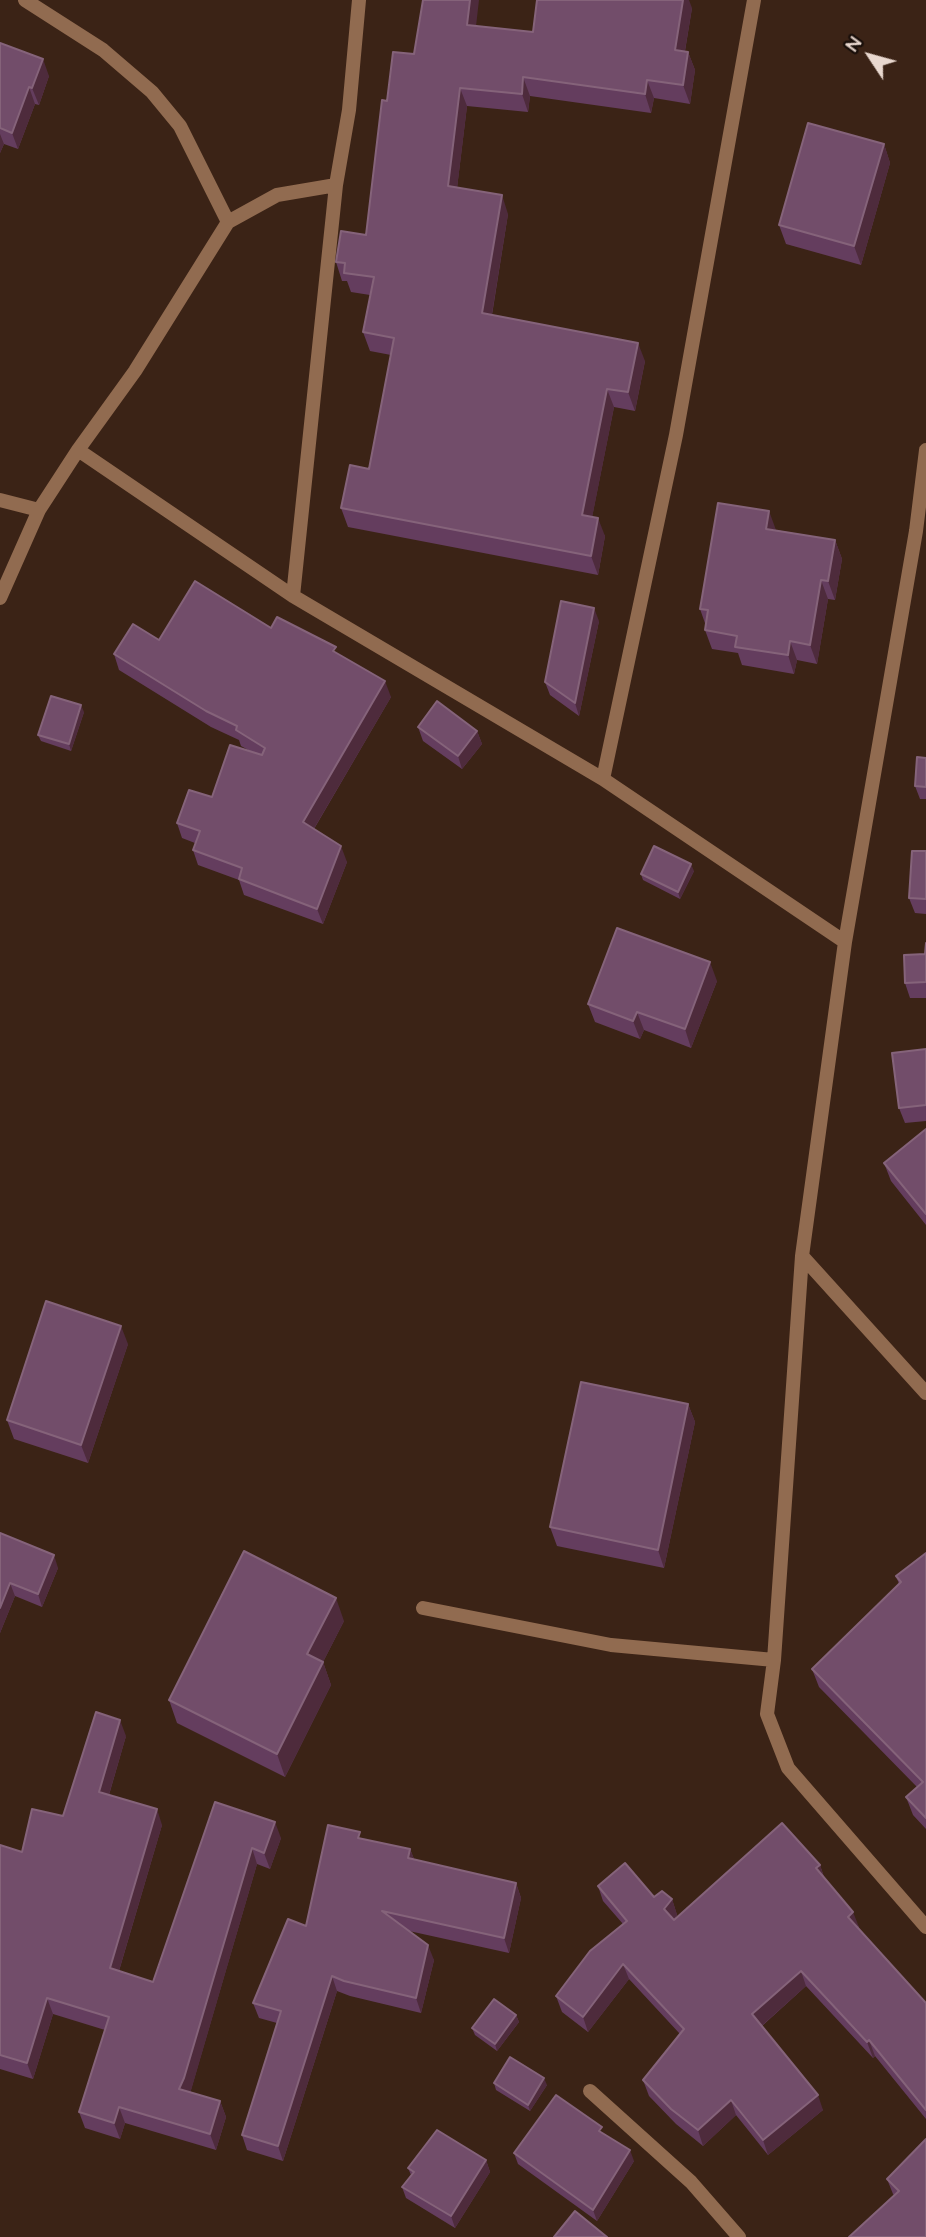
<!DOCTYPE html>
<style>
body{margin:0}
#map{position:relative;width:926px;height:2237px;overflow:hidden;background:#3b2316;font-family:Quicksand,sans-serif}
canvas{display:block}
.north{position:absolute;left:835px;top:21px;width:70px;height:70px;-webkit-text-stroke:5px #1a0f0a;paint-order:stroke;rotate:306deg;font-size:19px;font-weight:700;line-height:28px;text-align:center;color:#e9d8cf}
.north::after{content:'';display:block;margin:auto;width:24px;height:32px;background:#e9d8cf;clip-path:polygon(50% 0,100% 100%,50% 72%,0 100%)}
</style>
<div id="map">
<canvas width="926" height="2237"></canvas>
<div class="north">N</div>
</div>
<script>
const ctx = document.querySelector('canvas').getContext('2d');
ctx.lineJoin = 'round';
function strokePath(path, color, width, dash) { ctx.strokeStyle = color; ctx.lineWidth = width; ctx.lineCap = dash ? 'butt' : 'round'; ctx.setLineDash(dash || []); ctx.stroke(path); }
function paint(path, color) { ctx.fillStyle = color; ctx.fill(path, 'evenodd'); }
strokePath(new Path2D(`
 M25,0L103,50L152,92L180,126L228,222
 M78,450L293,596L603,779L845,942
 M926,450L916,531L845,942L802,1256L774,1660L767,1714L788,1768L926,1927
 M0,500L39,510
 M293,596L336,185
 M0,598L39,510L78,450L135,371L228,222L277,195L336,185L349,110L359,0
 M603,779L676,435L754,0
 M802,1256L926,1393
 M423,1608L611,1645L774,1660
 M590,2091L691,2182L739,2237`), '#916b50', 14);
paint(new Path2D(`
 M692,8L685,51L688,52L695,70L690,104L654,98L651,113L530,96L528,112L467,106L457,188L508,214L492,315L645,361L635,411L614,407L592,517L605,536L598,575L348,527L341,508L369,469L391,355L370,351L363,332L370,295L351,292L347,281H342L336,262L366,235L387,101L414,54L476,26L533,32Z
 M0,43L49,76L39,105L35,104L18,149L4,144L0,153Z
 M884,144L890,163L861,265L786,244L779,225Z
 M776,530L835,540L842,559L835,600L828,599L817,664L797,660L794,674L742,665L738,653L712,649L705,630L706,626L700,609Z
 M599,621L579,716L550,695L545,682Z
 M271,628L338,654L391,697L314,829L347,862L323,924L244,895L239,880L198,865L193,850L195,843L182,838L177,823L212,797L250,751L241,746L239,740L211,727L119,670L114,654L159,640Z
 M84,712L71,751L41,741L38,735Z
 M418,727L477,731L482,744L462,769L423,741Z
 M926,758V799H920L915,786Z
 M926,851V914L915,913L909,898Z
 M694,871L680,899L643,880L641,874Z
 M926,943V998H910L905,983L925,954Z
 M717,981L691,1048L644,1030L640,1039L595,1022L588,1004Z
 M926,1049V1121L905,1123L899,1108Z
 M926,1129V1225L891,1181L884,1163Z
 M128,1344L88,1463L14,1439L7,1420Z
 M688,1404L695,1422L664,1568L557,1546L550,1527Z
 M0,1533L58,1568L42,1607L15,1596L0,1633Z
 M926,1553V1829L913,1815L906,1797L917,1787L819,1687L812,1669L899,1584L896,1576Z
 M344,1621L323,1662L331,1685L285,1777L177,1723L169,1700Z
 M126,1736L109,1795L162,1825L119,1971L153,1982L215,1802L281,1838L270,1869L257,1864L190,2093L220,2101L226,2117L216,2150L125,2123L120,2139L85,2128L79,2112L105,2030L53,2014L33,2079L0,2069V1845L22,1852L63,1816Z
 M362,1839L410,1849L414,1859L516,1883L521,1898L509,1953L409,1931L434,1960L421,2013L350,1996L337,1991L283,2161L247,2150L242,2135L277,2023L259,2018L253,2003L306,1926Z
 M820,1865L824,1877L859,1927L858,1928L926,2003V2119L875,2056L873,2058L806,1986L762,2026L823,2110L768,2155L736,2115L703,2146L676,2124L649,2096L643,2080L680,2034L629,1979L588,2032L562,2012L556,1996L623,1924L603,1901L598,1886L654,1897L672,1899L677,1915L674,1920Z
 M516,2015L519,2022L497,2051L475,2035L472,2028Z
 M494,2083L547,2085L530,2111L496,2090Z
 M926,2139V2237L893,2194L887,2179Z
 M514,2153L634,2161L597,2221L518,2164Z
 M486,2160L490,2172L455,2228L406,2198L402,2187L411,2175L408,2168Z`), '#643d5e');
paint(new Path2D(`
 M470,0H479L474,44L467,25Z
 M683,0H689L692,8L682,68L675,50Z
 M688,52L695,70L690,104L683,85Z
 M43,59L49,76L39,105L32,88Z
 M523,77L530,96L528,112L522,94Z
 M647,80L654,98L651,113L645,94Z
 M29,87L35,104L18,149L12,133Z
 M460,88L467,106L455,205L448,186Z
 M0,134L4,144L0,153Z
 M884,144L890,163L861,265L854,246Z
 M502,195L508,214L489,332L482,313Z
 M638,343L645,361L635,411L628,392Z
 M607,389L614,407L589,533L582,515Z
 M769,511L776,530L766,529Z
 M598,518L605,536L598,575L591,556Z
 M835,540L842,559L835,600L828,581Z
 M821,580L828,599L817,664L810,645Z
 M594,608L599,621L579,716L575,703Z
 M790,641L797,660L794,674L788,655Z
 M385,681L391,697L309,837L303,822Z
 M81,705L84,712L71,751L69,744Z
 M477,731L482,744L462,769L458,756Z
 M341,846L347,862L323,924L317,909Z
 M691,864L694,871L680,899L678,892Z
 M710,962L717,981L691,1048L685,1029Z
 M637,1012L644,1030L640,1039L633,1021Z
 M121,1326L128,1344L88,1463L81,1445Z
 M688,1404L695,1422L664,1568L658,1550Z
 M54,1555L58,1568L42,1607L38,1594Z
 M10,1583L15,1596L0,1633V1608Z
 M336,1598L344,1621L323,1662L331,1685L285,1777L277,1754L307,1654Z
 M120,1720L126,1736L105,1808L99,1792Z
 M157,1809L162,1825L115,1984L110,1968Z
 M275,1822L281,1838L270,1869L264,1853Z
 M252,1848L257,1864L190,2094L179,2089Z
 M410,1849L416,1864L408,1858Z
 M820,1865L825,1880L816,1868Z
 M516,1883L521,1898L509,1953L504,1938Z
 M672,1899L677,1915L670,1924L664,1909Z
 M853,1912L859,1927L853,1932L848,1917Z
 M428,1945L434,1960L421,2013L416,1998Z
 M623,1964L629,1979L588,2032L583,2017Z
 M801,1971L806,1986L758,2029L752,2014Z
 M332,1976L337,1991L283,2161L278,2146Z
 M47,1998L53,2014L33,2079L27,2063Z
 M516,2015L519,2022L497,2051L495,2044Z
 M869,2040L875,2056L873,2058L867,2042Z
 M544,2078L547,2085L530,2111L528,2105Z
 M818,2095L823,2110L768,2155L763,2140Z
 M731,2100L736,2115L703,2146L698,2130Z
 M220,2101L226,2117L216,2150L210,2134Z
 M119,2107L125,2123L120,2139L114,2123Z
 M630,2150L634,2161L597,2221L593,2210Z
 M486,2160L490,2172L455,2228L451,2216Z`), '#4e2b3c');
const building = new Path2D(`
 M423,0H470L467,25L533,32L537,0H683L675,50L688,52L683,85L647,80L645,94L523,77L522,94L460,88L448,186L502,195L482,313L638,343L628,392L607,389L582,515L598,518L591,556L341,508L350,465L369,469L394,338L363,332L374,277L344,273L345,263L336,262L341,231L366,235L382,100L387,101L393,52L414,54Z
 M0,43L43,59L32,88L29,87L12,133L0,128Z
 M808,123L884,144L854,246L779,225Z
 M718,503L769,511L766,529L835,540L828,581L821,580L810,645L790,641L788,655L735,647L737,636L705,630L708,610L700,609Z
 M195,581L271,628L277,617L336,647L333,651L385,681L303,822L341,846L317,909L239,879L242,868L193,850L200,831L177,823L189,790L212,797L230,745L262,755L265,748L236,730L237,726L206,711L114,654L133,624L159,640Z
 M561,601L594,608L575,703L545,682Z
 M51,696L81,705L69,744L38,735Z
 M437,701L477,731L458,756L418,727Z
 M917,757L926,758V787L915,786Z
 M654,846L691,864L678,892L641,874Z
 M912,851H926V899L909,898Z
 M617,928L710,962L685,1029L637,1012L633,1021L588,1004Z
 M926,943V982L905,983L904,955L925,954Z
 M926,1049V1105L899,1108L892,1053Z
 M926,1129V1214L884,1163Z
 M46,1301L121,1326L81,1445L7,1420Z
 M581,1382L688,1404L658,1550L550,1527Z
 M0,1533L54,1555L38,1594L10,1583L0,1608Z
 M244,1551L336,1598L307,1654L323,1662L277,1754L169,1700Z
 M926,1553V1818L906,1797L923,1782L812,1669L901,1582L896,1576Z
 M96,1712L120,1720L99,1792L157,1809L110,1968L153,1982L215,1802L275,1822L264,1853L252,1848L184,2078L179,2089L220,2101L210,2134L119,2107L114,2123L79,2112L109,2017L47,1998L27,2063L0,2055V1845L22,1852L32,1809L63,1816Z
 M782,1823L820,1865L816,1868L853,1912L848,1917L926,2003V2110L869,2040L867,2042L801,1971L752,2014L818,2095L763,2140L731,2100L698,2130L671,2109L643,2080L684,2029L623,1964L583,2017L556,1996L590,1951L627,1921L598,1886L625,1863L654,1897L662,1891L672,1899L664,1909L674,1920Z
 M328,1825L360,1832L358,1838L410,1849L408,1858L516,1883L504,1938L382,1911L428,1945L416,1998L344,1981L332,1976L278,2146L242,2135L281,2011L253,2003L288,1919L306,1926Z
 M494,1999L516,2015L495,2044L472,2028Z
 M510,2057L544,2078L528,2105L494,2083Z
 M556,2095L602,2127L599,2131L630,2150L593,2210L514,2153Z
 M437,2130L486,2160L451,2216L402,2187L414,2172L408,2168Z
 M926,2139V2237H849L899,2191L887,2179Z
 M575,2211L607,2237H554Z`);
paint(building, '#724d6a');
strokePath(building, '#85637a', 2);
</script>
